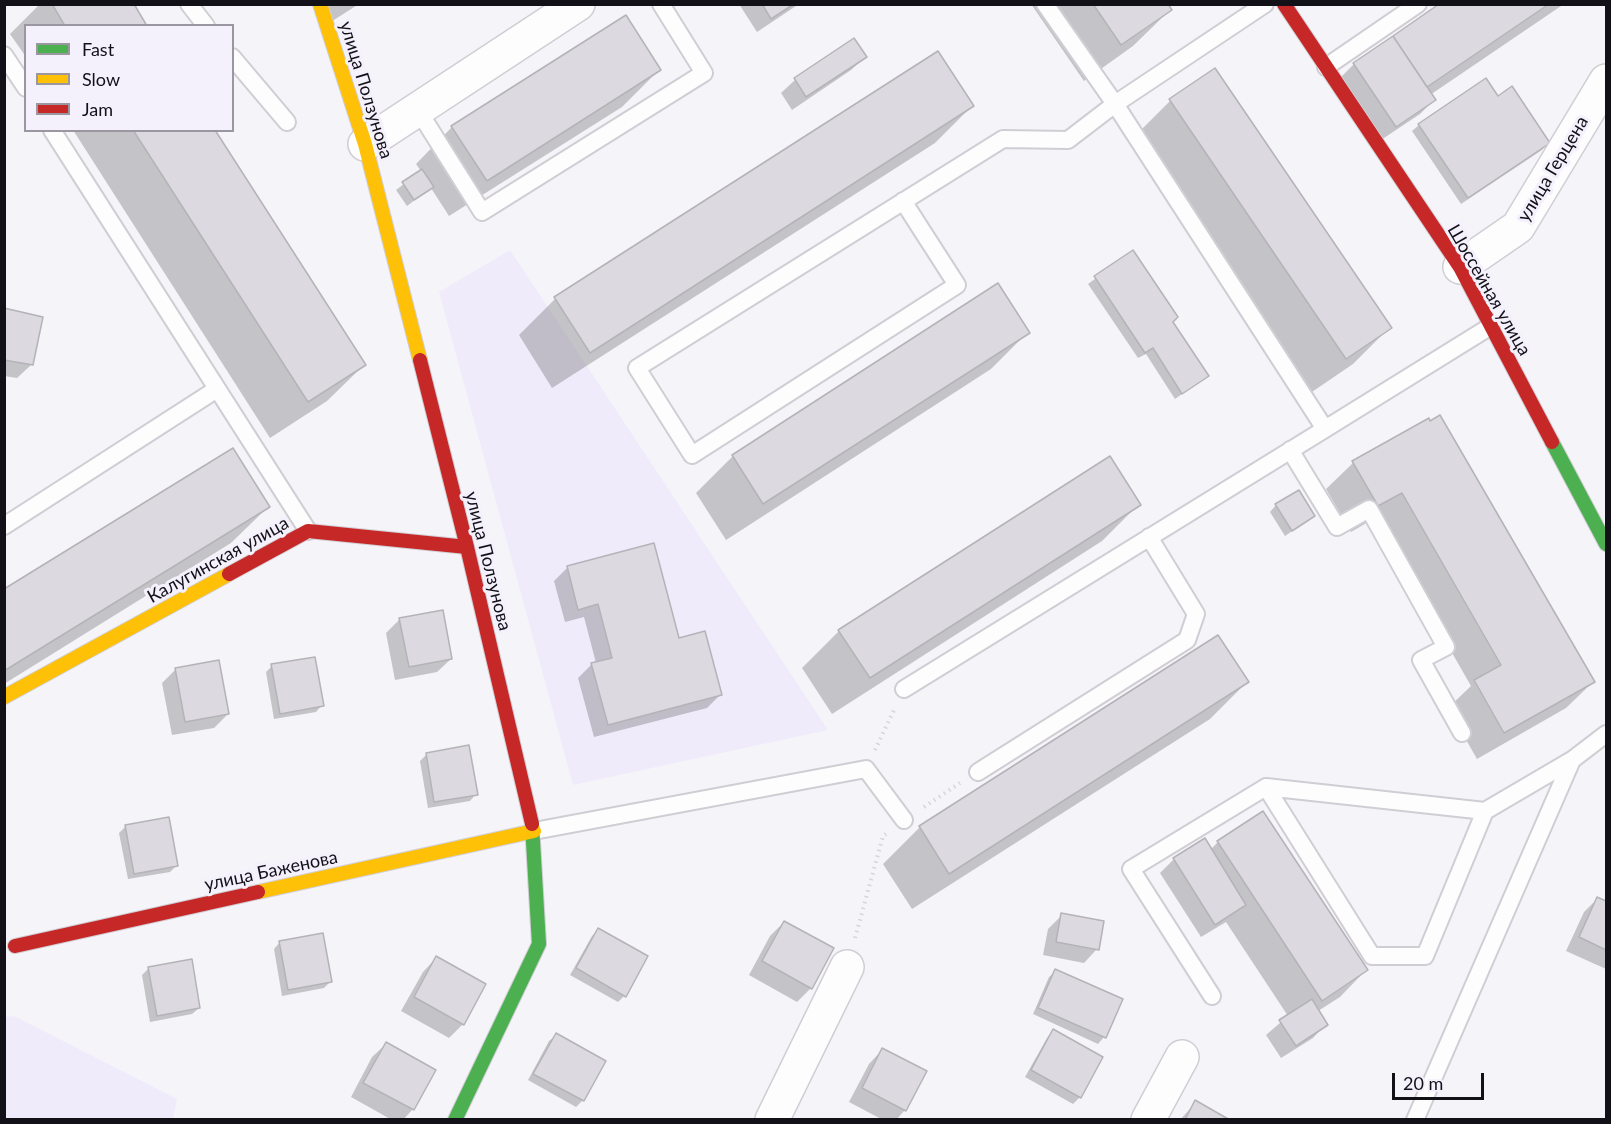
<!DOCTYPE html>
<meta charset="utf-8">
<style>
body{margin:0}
#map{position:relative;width:1611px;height:1124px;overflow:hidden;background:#f5f4f9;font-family:Lato,sans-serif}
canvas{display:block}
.frame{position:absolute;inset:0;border:6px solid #131118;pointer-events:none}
.legend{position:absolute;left:24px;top:24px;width:210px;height:108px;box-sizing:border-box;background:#f4f1fc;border:2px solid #9a97a1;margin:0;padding:8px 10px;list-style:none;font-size:18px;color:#131118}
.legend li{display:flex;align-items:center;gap:12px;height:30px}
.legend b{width:30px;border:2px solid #9a97a1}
.scale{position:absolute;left:1392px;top:1073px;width:92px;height:27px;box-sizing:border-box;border:3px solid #131118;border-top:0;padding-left:8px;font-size:18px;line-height:21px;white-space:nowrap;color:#131118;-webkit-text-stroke:4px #f4f1fc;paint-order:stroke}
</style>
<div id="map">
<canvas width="1611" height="1124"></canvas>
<div class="frame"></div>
<ul class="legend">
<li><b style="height:8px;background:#4caf50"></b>Fast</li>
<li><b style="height:8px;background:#ffc107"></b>Slow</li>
<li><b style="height:8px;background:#c62828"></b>Jam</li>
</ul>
<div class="scale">20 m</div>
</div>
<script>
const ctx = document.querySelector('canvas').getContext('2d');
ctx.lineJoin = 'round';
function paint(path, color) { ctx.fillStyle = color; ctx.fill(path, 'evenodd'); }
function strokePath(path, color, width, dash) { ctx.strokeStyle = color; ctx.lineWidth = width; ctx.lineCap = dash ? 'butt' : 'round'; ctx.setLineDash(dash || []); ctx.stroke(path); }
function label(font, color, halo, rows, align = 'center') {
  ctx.font = font + ' Lato,sans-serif'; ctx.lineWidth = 6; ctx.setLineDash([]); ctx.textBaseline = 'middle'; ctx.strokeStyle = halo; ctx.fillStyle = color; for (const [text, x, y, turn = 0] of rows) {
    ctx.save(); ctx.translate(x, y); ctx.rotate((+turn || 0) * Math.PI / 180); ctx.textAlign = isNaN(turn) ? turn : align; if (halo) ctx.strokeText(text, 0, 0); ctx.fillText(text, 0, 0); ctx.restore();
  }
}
paint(new Path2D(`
 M510,250L828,730L573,785L439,292Z
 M14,1016L177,1099L173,1119H5V1017Z`), '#f0ebfb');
paint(new Path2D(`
 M40,4H132L146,26H26V57L10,34Z
 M313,4H359L326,25Z
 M739,4H799L757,32Z
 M1031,4H1166L1170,10L1133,46L1084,81Z
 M1442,4H1564L1430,95L1434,100L1420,114L1381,140L1340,78L1354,64Z
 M853,40L865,57L851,70L792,110L781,93L795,80Z
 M659,70L622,107L449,216L431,188L407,206L396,190L421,171L416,164L452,127Z
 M1170,101L1390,327L1353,364L1309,394L1134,137Z
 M972,106L935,143L552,388L519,335L555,299Z
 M1419,125L1548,143L1542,150L1461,204L1412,131Z
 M73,130H213L364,365L327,401L270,438Z
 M1132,252L1171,322L1207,376L1175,399L1146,354L1138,358L1088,284Z
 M997,285L1028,332L991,369L726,540L696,493L732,457Z
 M4,310L31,365L17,378L4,376Z
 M1428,420L1593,682L1566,708L1477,759L1448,708L1471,686L1375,518L1351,532L1326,489L1353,463Z
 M1139,504L1102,541L832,714L802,668L839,631Z
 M1276,505L1314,516L1285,536L1270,512Z
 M268,507L231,543L4,684V591Z
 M568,567L678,640L721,694L707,708L594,737L578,678L592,664L596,663L584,617L565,622L554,581Z
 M400,619L451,659L437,672L395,680L386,633Z
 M272,666L322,705L316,712L274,719L266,672Z
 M176,669L228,714L214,728L172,735L162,683Z
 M1247,682L1210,719L912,909L883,864L920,827Z
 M468,747L476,794L470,801L428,808L420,761L426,755Z
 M126,826L177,865L170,872L128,879L119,833Z
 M1218,842L1366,970L1340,997L1318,1011L1326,1024L1313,1038L1281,1058L1266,1035L1288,1016L1226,922L1201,937L1160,873L1174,859L1211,849Z
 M1598,898L1606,902V969L1566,951L1584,912Z
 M1062,915L1097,949L1084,963L1043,955L1048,929Z
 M784,922L811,988L797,1002L749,975L770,936Z
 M598,930L624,996L618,1002L570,975L592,936Z
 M280,942L330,982L324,988L282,996L274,949Z
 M436,958L463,1024L449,1038L401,1011L423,972Z
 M149,968L199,1008L192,1014L150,1022L142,975Z
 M1056,971L1104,1037L1098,1044L1033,1014L1049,977Z
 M1053,1031L1080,1097L1073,1104L1025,1077L1047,1038Z
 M556,1035L604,1061L583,1100L576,1107L528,1080L549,1041Z
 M386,1044L434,1070L413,1109L403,1120H392L351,1097L372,1057Z
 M882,1050L905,1110L896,1120H883L849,1102L869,1064Z
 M1196,1102L1227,1120H1180Z`), '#0003');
const building = new Path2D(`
 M52,4H134L147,26H65Z
 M762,4H794L771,19Z
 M1093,4H1168L1172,10L1121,45Z
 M1439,4H1549L1427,87L1393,36Z
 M626,15L661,70L487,181L451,126Z
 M1393,36L1436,100L1396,127L1353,63Z
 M854,38L867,57L806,97L794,78Z
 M938,51L974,106L590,353L554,297Z
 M1215,68L1392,328L1346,359L1169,99Z
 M1486,78L1498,96L1512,86L1550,143L1468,198L1418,124Z
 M133,130H215L366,365L308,402Z
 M422,169L434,187L414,200L402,182Z
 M1133,250L1178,317L1173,322L1209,376L1182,394L1153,348L1145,353L1094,276Z
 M998,283L1030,333L763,504L732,455Z
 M4,308L43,317L33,365L4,360Z
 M1440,415L1595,682L1504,733L1474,680L1501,665L1402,493L1378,506L1352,461L1429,418L1430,421Z
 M233,448L270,507L4,671V589Z
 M1110,456L1141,505L870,678L838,630Z
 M1299,490L1315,516L1292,531L1275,504Z
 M654,543L679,638L705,631L722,695L608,725L591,663L612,658L598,604L578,610L567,566Z
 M443,610L452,659L409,667L399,618Z
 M1218,635L1249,682L949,874L919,826Z
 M315,657L324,706L280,714L271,664Z
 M219,660L229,714L185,722L175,668Z
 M469,745L478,795L434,802L426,753Z
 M1263,811L1368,970L1322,1001L1217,841Z
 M169,817L178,866L134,874L125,825Z
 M1205,838L1246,905L1215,925L1173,858Z
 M1597,897L1606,901V950L1579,937Z
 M1061,913L1104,921L1099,950L1056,942Z
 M784,921L834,948L812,989L762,961Z
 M598,928L648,956L626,997L576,968Z
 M323,933L332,982L288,990L279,941Z
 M436,956L486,984L464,1025L414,997Z
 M192,959L200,1008L157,1016L148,967Z
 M1055,969L1123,999L1106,1038L1038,1008Z
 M1312,999L1328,1025L1296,1046L1279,1020Z
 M1053,1029L1103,1057L1081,1098L1031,1070Z
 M556,1033L606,1061L584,1101L533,1074Z
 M386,1042L436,1070L414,1110L363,1083Z
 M882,1048L927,1071L906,1111L862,1088Z
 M1195,1100L1230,1120H1185Z`);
paint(building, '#dcdae0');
strokePath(building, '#b4b3b8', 1.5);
const lane = new Path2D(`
 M189,4L206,26
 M1045,4L1115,104L1325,429L1491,326
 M4,55L26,88
 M232,57L287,122
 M1326,67L1418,4
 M418,110L482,212L704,73L661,4
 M52,130L308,531
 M903,201L957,285L692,455L637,368L1003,139L1068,140L1115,104L1265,4
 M1290,450L1337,527L1369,509L1446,647L1421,660L1462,733
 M4,526L217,389
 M904,689L1325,429
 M978,772L1187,640L1196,614L1149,537
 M1485,811L1572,760
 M534,831L866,769L904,820
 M1212,996L1131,869L1266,787L1485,811L1425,956H1372L1266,787
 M1415,1120L1572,760L1606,734`);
const street = new Path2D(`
 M365,144L578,4
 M1460,267L1518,227L1606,81
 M772,1120L847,967
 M1148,1120L1182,1057`);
const fast = new Path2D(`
 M1552,442L1606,544
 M455,1120L539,944L532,824`);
const slow = new Path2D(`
 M320,4L365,144L420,360
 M4,697L229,574
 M258,892L534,831`);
const jam = new Path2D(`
 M1284,4L1460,267L1552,442
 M420,360L467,547L532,824
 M229,574L308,531L467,547
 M15,946L258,892`);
strokePath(lane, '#d0ced4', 20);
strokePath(street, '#d0ced4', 36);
strokePath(fast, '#d0ced4', 16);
strokePath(slow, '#d0ced4', 16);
strokePath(jam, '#d0ced4', 16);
strokePath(new Path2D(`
 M875,750L895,708
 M924,807L960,783
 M855,938L883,836L886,834`), '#d6d5d8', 4, [1.5, 4.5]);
strokePath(lane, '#fefdfe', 16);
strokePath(street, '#fefdfe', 33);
strokePath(fast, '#4caf50', 14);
strokePath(slow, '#ffc107', 14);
strokePath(jam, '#c62828', 14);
label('18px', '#131118', '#f4f1fc', [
 ["улица Ползунова",366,90,73],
 ["улица Герцена",1553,169,-59],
 ["Шоссейная улица",1489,290,60],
 ["Калугинская улица",218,560,-29],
 ["улица Ползунова",488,561,76],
 ["улица Баженова",271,871,-12]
]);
</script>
